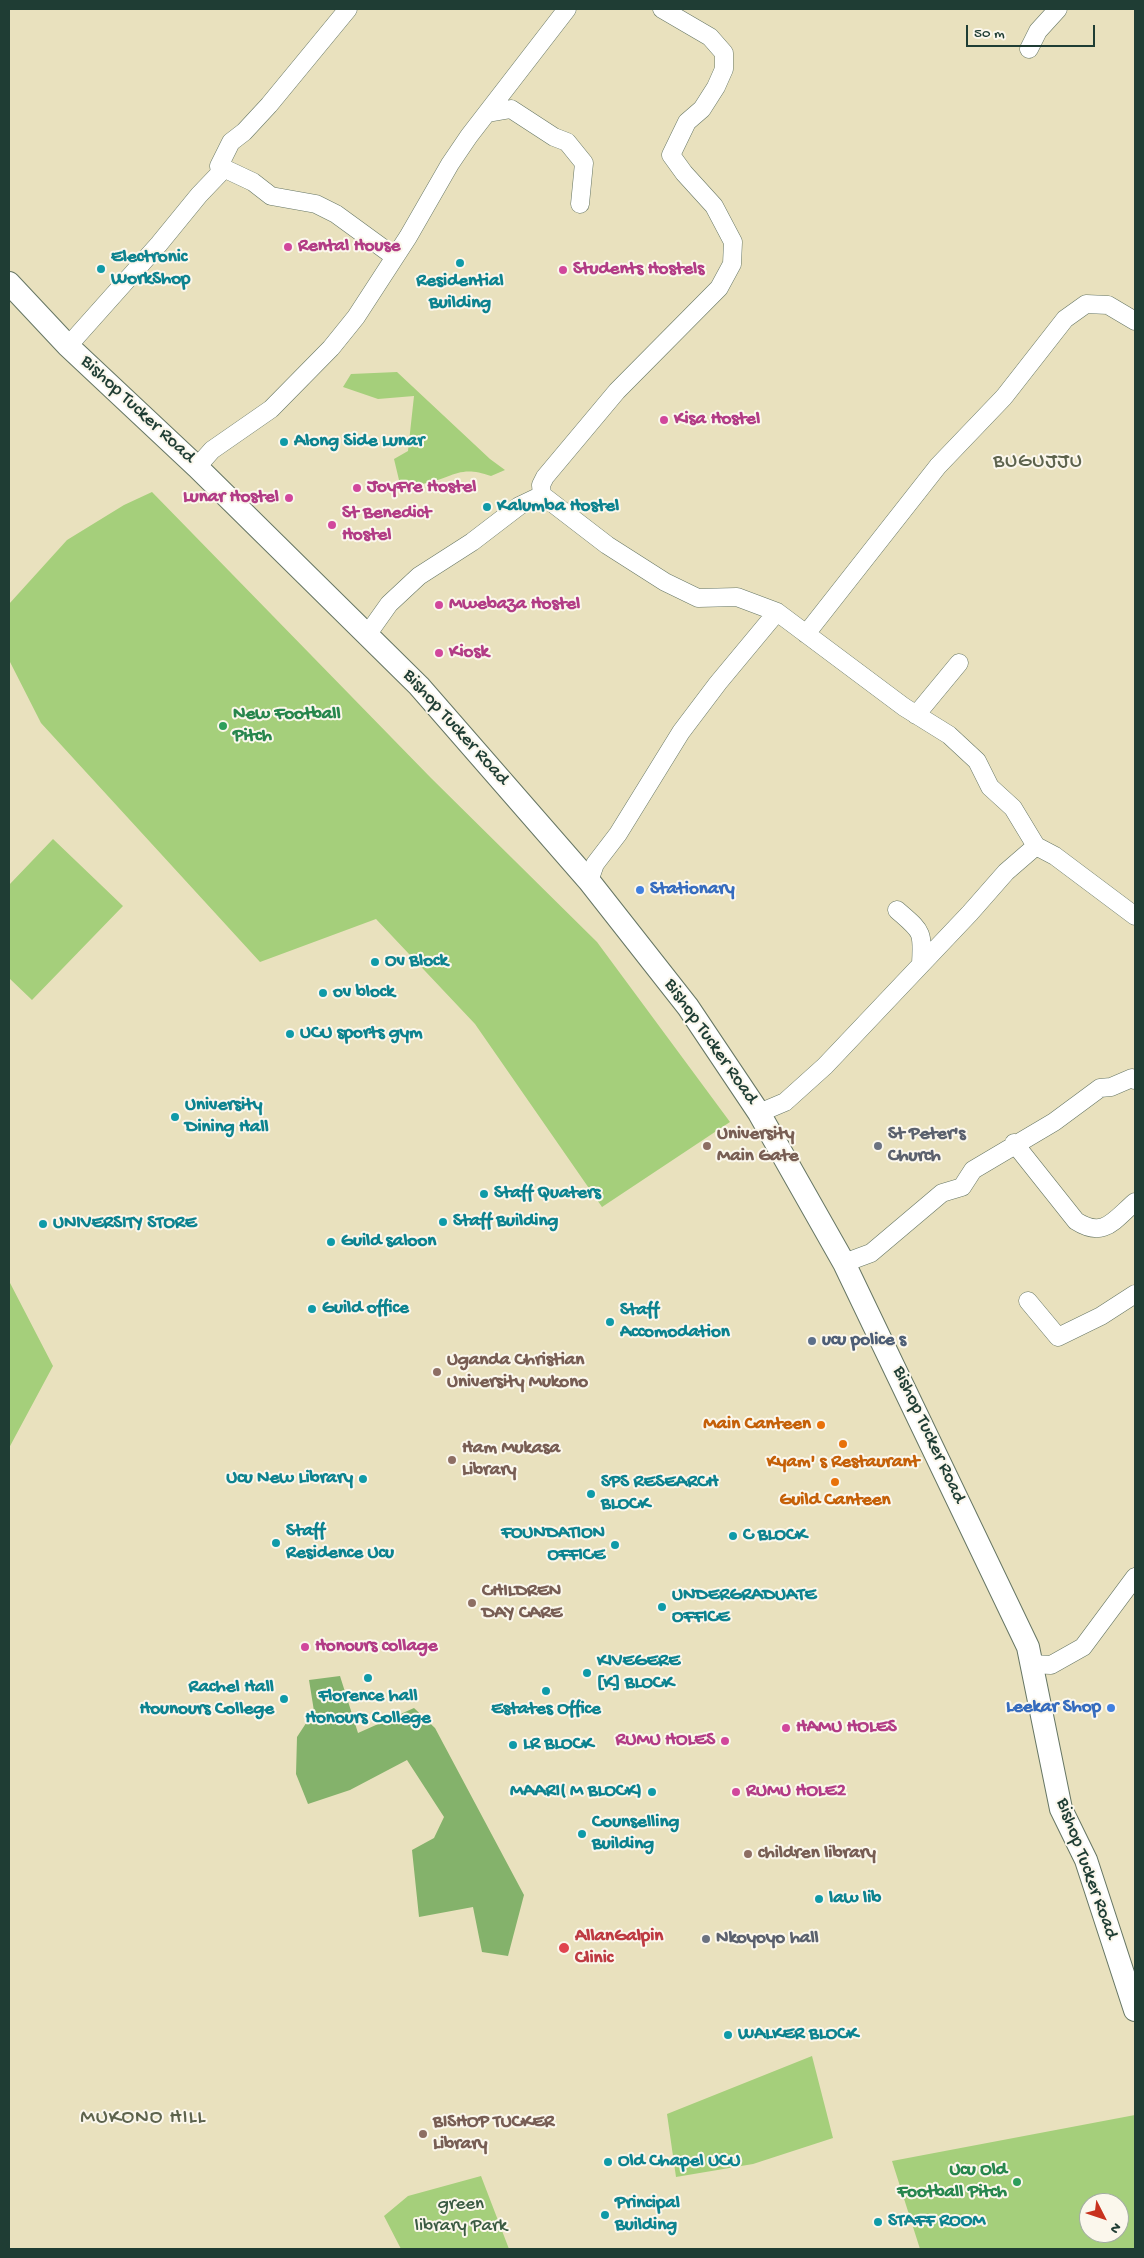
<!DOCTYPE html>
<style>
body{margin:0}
#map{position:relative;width:1144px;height:2258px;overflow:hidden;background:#e9e1be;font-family:"Gochi Hand",sans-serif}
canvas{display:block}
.frame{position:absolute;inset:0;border:10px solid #1f3d34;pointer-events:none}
.north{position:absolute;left:1079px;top:2193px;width:50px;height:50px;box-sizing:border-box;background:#fbf7ec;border:1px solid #a3ada2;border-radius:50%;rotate:131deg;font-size:14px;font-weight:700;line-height:20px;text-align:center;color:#1f3d34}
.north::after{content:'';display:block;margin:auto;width:18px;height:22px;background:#c8321e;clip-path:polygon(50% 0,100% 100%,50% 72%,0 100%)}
.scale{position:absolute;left:966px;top:25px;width:129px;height:22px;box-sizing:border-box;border:2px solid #1f3d34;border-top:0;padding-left:6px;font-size:15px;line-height:18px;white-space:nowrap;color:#1f3d34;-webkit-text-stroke:4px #fbf7ec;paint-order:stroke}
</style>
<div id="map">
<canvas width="1144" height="2258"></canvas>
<div class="frame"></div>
<div class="north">N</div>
<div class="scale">50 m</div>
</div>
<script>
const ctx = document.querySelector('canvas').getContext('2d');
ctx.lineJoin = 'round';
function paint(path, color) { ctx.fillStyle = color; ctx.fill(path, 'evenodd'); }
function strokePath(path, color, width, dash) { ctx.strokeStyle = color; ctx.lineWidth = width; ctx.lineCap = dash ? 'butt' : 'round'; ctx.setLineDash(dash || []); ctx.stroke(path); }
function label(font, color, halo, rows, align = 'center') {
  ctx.font = font + ' "Gochi Hand",sans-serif'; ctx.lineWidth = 4; ctx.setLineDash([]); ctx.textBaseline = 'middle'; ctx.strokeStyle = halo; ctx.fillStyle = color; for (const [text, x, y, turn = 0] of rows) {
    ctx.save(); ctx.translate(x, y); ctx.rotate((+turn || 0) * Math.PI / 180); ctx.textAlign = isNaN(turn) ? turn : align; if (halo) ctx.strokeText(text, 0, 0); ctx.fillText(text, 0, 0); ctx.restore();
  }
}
paint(new Path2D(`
 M397,372L490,459L505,470L491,476C458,464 452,479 422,484C416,486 406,481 399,480L394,459L408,451L414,396L378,399L343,387L351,374Z
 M152,492L431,778L597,942L730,1122L602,1207L475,1024L376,919L260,962L41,723L9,660V604L67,540L124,505Z
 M53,839L123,906L32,1000L9,978V885Z
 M9,1281L53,1366L9,1448Z
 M812,2056L833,2138L753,2164L676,2177L667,2114Z
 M1135,2115V2249H920L892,2161ZM1089,2203H1119V2233H1089Z
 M481,2176L509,2249H401L384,2216L408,2196Z`), '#a5cf7b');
paint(new Path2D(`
 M340,1676L358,1733L414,1708L435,1728L524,1895L508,1956L482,1952L473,1907L419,1917L412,1850L434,1838L444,1817L407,1760L350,1790L308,1804L296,1774L297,1737L314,1711L309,1680Z`), '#84b26b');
const minor = new Path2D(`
 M1029,49L1038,31L1058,9
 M488,113L511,109L554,137L567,142L584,163L580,204
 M219,166L231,142L244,132L269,105L348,9
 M68,346L159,244L199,195L220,173L219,166L253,182L271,196L316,204L336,214L395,257
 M197,467L212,450L271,409L331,348L356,317L408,237L450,164L469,136L567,9
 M542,495L541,485L545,477L617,391L719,288L732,264L733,242L714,206L684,173L671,155L687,122L702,109L716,87L724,69V53L710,37L662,9
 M806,634L938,466L1004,397L1065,319L1086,304L1108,305L1135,321
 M367,635L389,604L419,576L472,542L519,506L542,495L607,545L665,582L698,598L737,597L777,612L904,707L949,735L977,761L990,787L1013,808L1036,846L1006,872L970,913L825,1066L785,1102L759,1113
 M916,715L959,663
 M1036,846L1055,856L1135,916
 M589,881L595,864L618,834L681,732L718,683L777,612
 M897,910C922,932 923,930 921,964
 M1014,1143L1076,1221C1104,1239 1114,1220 1135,1202
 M844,1263L871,1253L942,1193L962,1187L973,1170L1054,1122L1100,1088L1111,1087L1132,1078L1135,1080
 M1028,1301L1058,1337L1101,1316L1135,1294
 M1030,1664L1051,1665L1083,1647L1135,1577`);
const major = new Path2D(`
 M9,283L68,346L197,467L419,686L589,881L688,1007L759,1113L844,1263L1028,1647L1061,1809L1086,1860L1135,2010`);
strokePath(minor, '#667664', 19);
strokePath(major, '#667664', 24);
strokePath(minor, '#fff', 18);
strokePath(major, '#fff', 22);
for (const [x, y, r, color] of [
 [288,247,5,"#d1479c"],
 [460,263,5,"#0f9aa8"],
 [101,269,5,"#0f9aa8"],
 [563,270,5,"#d1479c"],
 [664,420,5,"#d1479c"],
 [284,442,5,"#0f9aa8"],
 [357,488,5,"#d1479c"],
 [289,498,5,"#d1479c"],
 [487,507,5,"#0f9aa8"],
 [332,525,5,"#d1479c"],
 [439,605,5,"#d1479c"],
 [439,653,5,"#d1479c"],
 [223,726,5,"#2e9e5b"],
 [640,890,5,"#3f7fe0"],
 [375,962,5,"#0f9aa8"],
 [323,993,5,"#0f9aa8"],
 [290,1034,5,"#0f9aa8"],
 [175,1117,5,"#0f9aa8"],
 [707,1146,5,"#8d6e63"],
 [878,1146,5,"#6b7280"],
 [484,1194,5,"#0f9aa8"],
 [443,1222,5,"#0f9aa8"],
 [43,1224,5,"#0f9aa8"],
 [331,1242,5,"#0f9aa8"],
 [312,1309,5,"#0f9aa8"],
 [610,1322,5,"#0f9aa8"],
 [812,1341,5,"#5c6f8a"],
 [437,1372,5,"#8d6e63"],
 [821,1425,5,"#e8710a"],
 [843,1444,5,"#e8710a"],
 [452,1460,5,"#8d6e63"],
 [363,1479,5,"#0f9aa8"],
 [835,1482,5,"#e8710a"],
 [591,1494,5,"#0f9aa8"],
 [733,1536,5,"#0f9aa8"],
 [276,1543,5,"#0f9aa8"],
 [615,1545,5,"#0f9aa8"],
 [472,1603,5,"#8d6e63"],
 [662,1607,5,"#0f9aa8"],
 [305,1647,5,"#d1479c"],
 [587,1673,5,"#0f9aa8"],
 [368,1678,5,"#0f9aa8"],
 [546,1691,5,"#0f9aa8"],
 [284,1699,5,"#0f9aa8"],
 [1111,1708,5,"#3f7fe0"],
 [786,1728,5,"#d1479c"],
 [725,1741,5,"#d1479c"],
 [513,1745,5,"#0f9aa8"],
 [652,1792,5,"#0f9aa8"],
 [736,1792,5,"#d1479c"],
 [582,1834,5,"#0f9aa8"],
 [748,1854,5,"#8d6e63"],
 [819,1899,5,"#0f9aa8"],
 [706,1939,5,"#6b7280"],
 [564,1948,6,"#e0444e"],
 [728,2035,5,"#0f9aa8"],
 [423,2134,5,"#8d6e63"],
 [608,2162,5,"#0f9aa8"],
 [1017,2182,5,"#2e9e5b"],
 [605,2215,5,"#0f9aa8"],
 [878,2222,5,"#0f9aa8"]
]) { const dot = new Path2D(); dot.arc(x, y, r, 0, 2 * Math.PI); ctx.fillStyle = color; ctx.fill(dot); strokePath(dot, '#fbf7ec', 2); }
label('bold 19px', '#b23c85', '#fbf7ec', [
 ["Rental House",298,247],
 ["Students Hostels",573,270],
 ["Kisa Hostel",674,420],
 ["JoyFre Hostel",367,488],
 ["Lunar Hostel",279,498,"right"],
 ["St Benedict",342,514],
 ["Hostel",342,536],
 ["Mwebaza Hostel",449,605],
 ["Kiosk",449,653],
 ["Honours collage",315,1647],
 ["HAMU HOLES",796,1728],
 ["RUMU HOLES",715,1741,"right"],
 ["RUMU HOLE2",746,1792]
], 'left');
label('bold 19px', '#0d838f', '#fbf7ec', [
 ["Electronic",111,258],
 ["WorkShop",111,280],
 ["Residential",460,282,"center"],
 ["Building",460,304,"center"],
 ["Along Side Lunar",294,442],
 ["Kalumba Hostel",497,507],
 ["Ov Block",385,962],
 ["ov block",333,993],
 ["UCU sports gym",300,1034],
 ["University",185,1106],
 ["Dining Hall",185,1128],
 ["Staff Quaters",494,1194],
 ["Staff Building",453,1222],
 ["UNIVERSITY STORE",53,1224],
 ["Guild saloon",341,1242],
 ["Guild office",322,1309],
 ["Staff",620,1311],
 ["Accomodation",620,1333],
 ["Ucu New Library",353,1479,"right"],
 ["SPS RESEARCH",601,1483],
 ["BLOCK",601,1505],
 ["Staff",286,1532],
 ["Residence Ucu",286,1554],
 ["FOUNDATION",605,1534,"right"],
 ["OFFICE",605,1556,"right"],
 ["C BLOCK",743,1536],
 ["UNDERGRADUATE",672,1596],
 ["OFFICE",672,1618],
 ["KIVEGERE",597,1662],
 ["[K] BLOCK",597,1684],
 ["Rachel Hall",274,1688,"right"],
 ["Hounours College",274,1710,"right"],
 ["Florence hall",368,1697,"center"],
 ["Honours College",368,1719,"center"],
 ["Estates Office",546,1710,"center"],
 ["LR BLOCK",523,1745],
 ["MAARI( M BLOCK)",642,1792,"right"],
 ["Counselling",592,1823],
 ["Building",592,1845],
 ["law lib",829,1899],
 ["WALKER BLOCK",738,2035],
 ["Old Chapel UCU",618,2162],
 ["Principal",615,2204],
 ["Building",615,2226],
 ["STAFF ROOM",888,2222]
], 'left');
label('19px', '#1f3d34', '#fbf7ec', [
 ["Bishop Tucker Road",137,410,43],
 ["Bishop Tucker Road",455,728,48],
 ["Bishop Tucker Road",710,1042,55],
 ["Bishop Tucker Road",928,1435,65],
 ["Bishop Tucker Road",1086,1869,70]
]);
label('bold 19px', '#27864d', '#fbf7ec', [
 ["New Football",233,715],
 ["Pitch",233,737],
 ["Ucu Old",1007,2171,"right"],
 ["Football Pitch",1007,2193,"right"]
], 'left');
label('bold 19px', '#366cbe', '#fbf7ec', [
 ["Stationary",650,890],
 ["Leekar Shop",1101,1708,"right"]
], 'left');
label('bold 19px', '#785e54', '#fbf7ec', [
 ["University",717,1135],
 ["Main Gate",717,1157],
 ["Uganda Christian",447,1361],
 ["University Mukono",447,1383],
 ["Ham Mukasa",462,1449],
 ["Library",462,1471],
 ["CHILDREN",482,1592],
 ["DAY CARE",482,1614],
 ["children library",758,1854],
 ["BISHOP TUCKER",433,2123],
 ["Library",433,2145]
], 'left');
label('bold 19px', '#5b616d', '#fbf7ec', [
 ["St Peter's",888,1135],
 ["Church",888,1157],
 ["Nkoyoyo hall",716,1939]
], 'left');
label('bold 19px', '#4e5e75', '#fbf7ec', [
 ["ucu police s",822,1341]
], 'left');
label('bold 19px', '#c56008', '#fbf7ec', [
 ["Main Canteen",811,1425,"right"],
 ["Kyam' s Restaurant",843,1463],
 ["Guild Canteen",835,1501]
]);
label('bold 19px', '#be3a42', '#fbf7ec', [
 ["AllanGalpin",575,1937],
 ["Clinic",575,1959]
], 'left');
label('19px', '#3a5a42', '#fbf7ec', [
 ["green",461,2205],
 ["library Park",461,2227]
]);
ctx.letterSpacing = '1px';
label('21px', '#5d634d', '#fbf7ec', [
 ["BUGUJJU",1038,463],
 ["MUKONO HILL",143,2119]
]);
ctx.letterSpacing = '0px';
</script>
